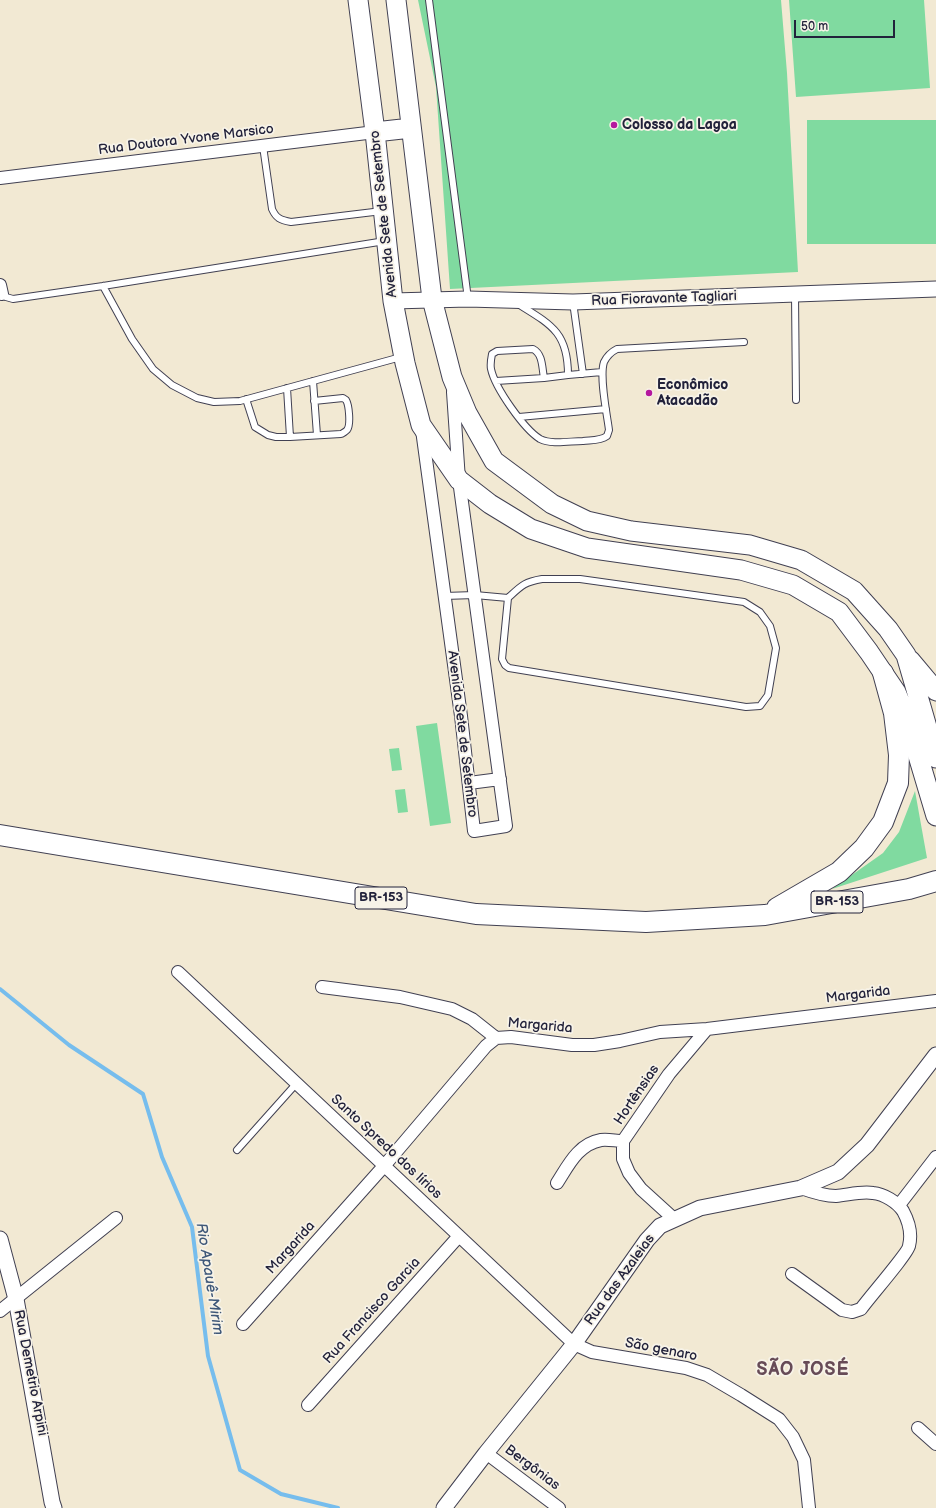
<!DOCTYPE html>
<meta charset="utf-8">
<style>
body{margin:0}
#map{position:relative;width:936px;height:1508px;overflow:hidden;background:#f2e9d3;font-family:"Balsamiq Sans",sans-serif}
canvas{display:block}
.scale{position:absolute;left:794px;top:20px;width:101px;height:18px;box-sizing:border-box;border:2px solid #22223b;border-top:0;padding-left:5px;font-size:12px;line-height:14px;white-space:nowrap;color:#22223b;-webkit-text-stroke:3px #f7f3e8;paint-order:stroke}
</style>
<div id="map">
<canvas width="936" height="1508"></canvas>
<div class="scale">50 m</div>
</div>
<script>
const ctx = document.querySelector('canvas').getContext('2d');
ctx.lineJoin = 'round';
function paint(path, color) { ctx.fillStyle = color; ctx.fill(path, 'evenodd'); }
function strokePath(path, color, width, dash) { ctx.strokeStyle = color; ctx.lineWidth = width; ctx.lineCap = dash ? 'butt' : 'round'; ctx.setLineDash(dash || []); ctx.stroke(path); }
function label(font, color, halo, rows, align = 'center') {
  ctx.font = font + ' "Balsamiq Sans",sans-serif'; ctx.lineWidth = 3.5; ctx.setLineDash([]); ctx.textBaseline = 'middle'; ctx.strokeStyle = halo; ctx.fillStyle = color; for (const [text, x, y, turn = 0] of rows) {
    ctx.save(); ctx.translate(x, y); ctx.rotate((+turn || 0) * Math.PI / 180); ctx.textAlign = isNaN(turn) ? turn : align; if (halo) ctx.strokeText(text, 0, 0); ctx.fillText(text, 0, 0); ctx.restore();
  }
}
paint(new Path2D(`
 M418,0H781L787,73L798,272L450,289L436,87Z
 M789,0H924L930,88L796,97Z
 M807,120H936V244H807Z
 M437,723L451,823L430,826L416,726Z
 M399,748L402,770L392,771L389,749Z
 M405,789L408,812L398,813L395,790Z
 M915,791L927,858L832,889L883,853L899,832Z`), '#80daa0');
strokePath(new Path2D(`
 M0,989L69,1045L143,1094L162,1157L192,1227L208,1356L240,1470L281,1494L338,1508`), '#76bded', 4);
const service = new Path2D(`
 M429,0L468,299
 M263,146L272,209C276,218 280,220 291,222L382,211
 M103,286L132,339L153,369L172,385L197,398L214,402L240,401L401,357
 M2,294L6,297L13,299L103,286L385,241
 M795,294L796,400
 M573,302L583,374
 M518,304C552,325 568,333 568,375L544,378C542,368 543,354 533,349L497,351L492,354C491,359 490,364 491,369C495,388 524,429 540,439C552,445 570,441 583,441C591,440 600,441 607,436L609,430C607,414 599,377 604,362C607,356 611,352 617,349L744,342
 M568,375L602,372
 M313,381L317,435
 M496,381L544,378
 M287,388L290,437
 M246,399L255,427L268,435L276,437H290L341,434C342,434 346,431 347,430C351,425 349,405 346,400L343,398L314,401
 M519,417L606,409
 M542,579H580L744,602L760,612L770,626L776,648L768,695L760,706L746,707L509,668L505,665L502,659L508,598C521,586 524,582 542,579Z
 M444,596L475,595L508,598
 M237,1150L296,1084`);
const minor = new Path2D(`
 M0,178L375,132
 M0,285L2,294
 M422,430L461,716L474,831L506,826L459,480L453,392
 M469,783L500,779
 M178,972L574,1344L592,1352L686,1368L707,1375L741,1395L779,1419L793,1437L804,1460L809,1508
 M322,987L400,997L452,1009L472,1019L496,1038
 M557,1183C568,1166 578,1144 601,1140C608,1139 616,1141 623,1141
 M899,1205L936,1157
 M674,1219L641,1189L629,1173L623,1159V1141L669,1074L707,1029
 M792,1274L842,1310L852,1312L861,1309C868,1299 908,1253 909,1246C912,1234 909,1222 903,1211C897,1202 884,1194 873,1193C861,1191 848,1195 836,1196C824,1196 812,1192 801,1188
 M0,1311L116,1218
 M243,1324L384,1166L486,1046L496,1038L511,1037L572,1045H594L620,1041L660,1032L707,1029L936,1001
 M308,1405L459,1236
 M918,1428L936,1444
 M486,1453L559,1508`);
const tertiary = new Path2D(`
 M393,301L468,299L573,302L936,289
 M0,1239L16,1299L52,1502L54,1508
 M444,1508L486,1453L574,1344L647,1240L660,1226L700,1208L801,1188L838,1172L867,1145L936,1055`);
const primary = new Path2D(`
 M358,0L375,132L393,301L405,363L421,425L459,480L490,504L531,529L587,548L741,570L793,585L839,612L869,652L896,692L907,719L936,816
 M396,0L432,299L452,377L467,413L494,461L552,504L587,521L631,531L750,545L801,560L854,591L888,629L906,655L936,758
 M375,132L411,128
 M910,660L936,691`);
const trunk = new Path2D(`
 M0,835L476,914L646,922L765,915L909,889L936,881
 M777,908L839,872L864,848L883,822L898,783L899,755L894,713L883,673`);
strokePath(service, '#414052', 8);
strokePath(minor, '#414052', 14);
strokePath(tertiary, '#414052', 17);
strokePath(primary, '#414052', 21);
strokePath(trunk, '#414052', 22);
strokePath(service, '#fff', 6);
strokePath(minor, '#fff', 12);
strokePath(tertiary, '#fff', 15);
strokePath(primary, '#fff', 19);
strokePath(trunk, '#fff', 20);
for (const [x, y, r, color] of [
 [614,125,4,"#b5179e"],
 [649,393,4,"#b5179e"]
]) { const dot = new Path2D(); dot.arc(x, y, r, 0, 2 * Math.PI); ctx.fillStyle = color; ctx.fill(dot); strokePath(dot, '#f7f3e8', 1.5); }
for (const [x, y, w] of [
 [381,898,52],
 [837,902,52]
]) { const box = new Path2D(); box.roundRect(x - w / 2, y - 11, w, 22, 3); ctx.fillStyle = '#f7f3e8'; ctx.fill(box); strokePath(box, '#22223b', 1); }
label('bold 13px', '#22223b', null, [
 ["BR-153",381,898],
 ["BR-153",837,902]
]);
label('bold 14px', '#22223b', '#f7f3e8', [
 ["Colosso da Lagoa",622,125],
 ["Econômico",657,385],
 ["Atacadão",657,401]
], 'left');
label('14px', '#22223b', '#f7f3e8', [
 ["Rua Doutora Yvone Marsico",186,140,-7],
 ["Avenida Sete de Setembro",384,214,-96],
 ["Rua Fioravante Tagliari",664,299,-2],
 ["Avenida Sete de Setembro",462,734,83],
 ["Margarida",858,995,-7],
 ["Margarida",540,1026,5],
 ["Hortênsias",637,1095,-56],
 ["Santo Spredo dos lírios",386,1147,43],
 ["Margarida",291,1248,-48],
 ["Rua das Azaleias",620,1280,-54],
 ["Rua Francisco Garcia",372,1311,-48],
 ["São genaro",661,1350,11],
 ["Rua Demetrio Arpini",30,1373,79],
 ["Bergônias",532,1468,37]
]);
label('italic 15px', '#3f5879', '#f7f3e8', [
 ["Rio Apauê-Mirim",209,1279,81]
]);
ctx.letterSpacing = '1px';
label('bold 18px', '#674b57', '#f7f3e8', [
 ["SÃO JOSÉ",803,1370]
]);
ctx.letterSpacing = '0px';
</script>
